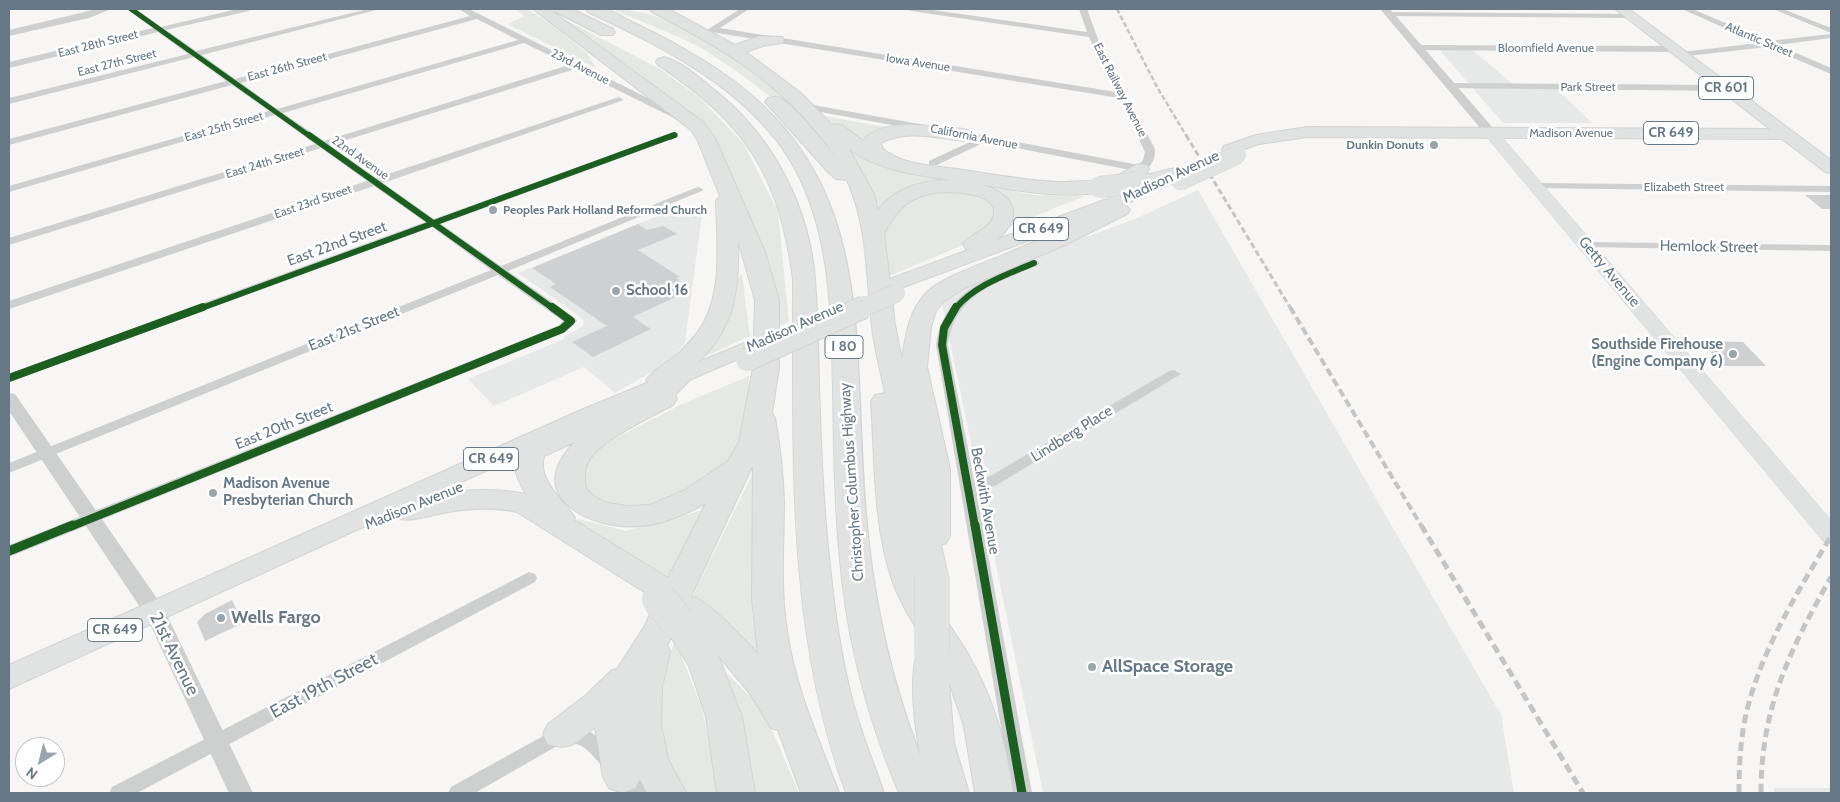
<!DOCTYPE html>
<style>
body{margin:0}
#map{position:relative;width:1840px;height:802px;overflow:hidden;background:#f7f6f5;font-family:Cabin,sans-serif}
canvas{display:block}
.frame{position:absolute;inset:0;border:10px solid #667886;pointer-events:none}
.north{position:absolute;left:15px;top:737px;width:50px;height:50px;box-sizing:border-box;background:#fff;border:1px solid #c2c9cf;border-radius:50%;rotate:216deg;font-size:14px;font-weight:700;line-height:20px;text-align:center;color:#667886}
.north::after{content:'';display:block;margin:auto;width:18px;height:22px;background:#99a4ad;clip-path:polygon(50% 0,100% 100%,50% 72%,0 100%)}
</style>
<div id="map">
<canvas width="1840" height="802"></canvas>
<div class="frame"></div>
<div class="north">N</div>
</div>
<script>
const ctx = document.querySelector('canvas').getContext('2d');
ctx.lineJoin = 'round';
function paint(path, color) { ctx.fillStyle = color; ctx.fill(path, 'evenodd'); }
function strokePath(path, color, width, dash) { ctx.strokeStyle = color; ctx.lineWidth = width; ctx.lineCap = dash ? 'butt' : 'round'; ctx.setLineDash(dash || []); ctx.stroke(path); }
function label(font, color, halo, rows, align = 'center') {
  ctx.font = font + ' Cabin,sans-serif'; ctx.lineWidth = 5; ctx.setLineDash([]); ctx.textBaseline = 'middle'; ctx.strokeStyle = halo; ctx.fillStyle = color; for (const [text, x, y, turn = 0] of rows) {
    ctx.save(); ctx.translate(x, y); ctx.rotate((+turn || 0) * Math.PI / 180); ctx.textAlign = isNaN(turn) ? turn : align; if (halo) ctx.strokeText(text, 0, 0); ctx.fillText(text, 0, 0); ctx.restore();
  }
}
paint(new Path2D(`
 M1436,46L1469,47L1515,86H1554L1592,123H1503Z
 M1198,190L1501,715L1514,793H1043L940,293L970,279L1135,219Z
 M685,205L702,214L685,343L669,362L615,393L584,367L494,406L468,379L564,339L565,336L583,326L584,321L579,316L518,273Z
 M1774,788H1831V793H1774Z`), '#e7e8e8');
paint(new Path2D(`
 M515,9H527L548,22L587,53L596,68L507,24L525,16Z
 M612,9C666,9 721,48 762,80C773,89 785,97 795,106C807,116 816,129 827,140L819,143L775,100L736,71L703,49L681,38Z
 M554,14L660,69L700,98L744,144L778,212L789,322L773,329L715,141Z
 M824,116L897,129L860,145Z
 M847,145L901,171L1035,195L1085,196L1003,229L1007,203L950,184L881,210Z
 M931,192C958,192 973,193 997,207V220L970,242L887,277L882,256L886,224L905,203Z
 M742,274L750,336L698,360L737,278Z
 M749,376L748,423L731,464L647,512L595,505L573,481L598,447L682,404Z
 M753,473L761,672L690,601Z
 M703,510L669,581L574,525L578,519L626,531Z
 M675,640L702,709L720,793H676L653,757L651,707Z
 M709,656L763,709L799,793H748L729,702Z`), '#e6e9e3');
paint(new Path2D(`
 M1805,195H1831V209H1822Z
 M638,224L647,230L663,226L677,234L638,250L680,277L676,278L681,282L673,285L679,289L672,292L678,296L633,317L651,329L593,357L572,342L607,326L550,287L556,284L532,268Z
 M1701,341L1743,342L1766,366H1723Z
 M232,600L243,623L205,641L197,622L205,614Z`), '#cfd0d1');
const secondary = new Path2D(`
 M1490,128L1495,129L1831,520V543L1823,541L1485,135L1483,132L1485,129Z`);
const primary = new Path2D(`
 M1615,9H1629L1831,160V173L1825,172L1782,139L1307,137L1259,144L1230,154L1224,152L1222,149L1224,146L1256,135L1307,127L1770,129Z
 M1141,164L1147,165L1149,169L1147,173C1135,180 1119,195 1104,192L1101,188L1104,184L1135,165Z
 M1182,167L1188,168L1190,172L1188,176L1119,207L901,288L894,290L887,288L884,284L887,280L1107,199Z
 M747,342L754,344L758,348L754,352L597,420L9,689V665L581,410Z`);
const motorway = new Path2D(`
 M533,9H549L703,122L715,138L765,252L779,300V368L772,413L775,418C780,446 783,473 784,501C784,544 780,588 787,631C795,688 819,739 839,793H801L778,730L771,728L751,695L718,655L742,717L755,793H717L706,717L689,666L671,637L667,645L670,651L662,688L661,724L668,759L686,793H647L640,779L635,788L622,793L609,788L603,777L595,727C578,741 572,752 548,744L543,734L548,724L586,695L612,670L617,669L644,627L657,600L517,512C494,507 471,508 448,512C430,515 412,523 395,518L390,511L395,504C438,492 482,485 526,494C514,474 510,464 524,444L653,386L650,385L646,380C654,369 666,364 676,355C682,351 687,345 692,339C725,304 717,245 716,201L720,196L697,139L691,130ZM738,240L755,300L753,368L739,442L728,461L685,490L650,505L627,506L608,503L598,499L586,489C585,479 583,471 588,462C600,440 651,417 673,405L677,399L675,395L694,376L688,370C733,337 740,293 738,240ZM575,442C521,495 590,531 641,526C664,524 686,514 706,503L668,578L574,520L575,518C563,499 537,481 544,456ZM753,465L752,598L758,654C744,639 709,601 691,596Z
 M554,9H572L613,29L615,32L613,35H601L556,12Z
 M586,9C591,9 598,8 604,9C612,10 621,16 628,20C649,30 671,41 691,53C884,163 850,325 866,514C873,598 890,678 921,757C915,730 907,670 920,646L926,644C914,624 900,603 892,580C873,523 875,460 871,401L875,395L885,393C881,371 874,349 872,326C866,277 868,226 847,180L836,179L828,172L765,102L768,98C772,97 776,96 780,98C794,105 824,143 836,157C786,86 728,51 652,12L650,9H668L735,45L760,36L782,37L784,40L782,43L763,46L746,52L801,93L831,124L842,125L863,141C880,116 938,127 963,129L970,131L972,135L970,139L963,141C937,138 905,129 881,143L883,149C904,166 938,166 964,170C996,175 1028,181 1060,182C1075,182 1091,179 1106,183L1109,187L1106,191C1070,200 1019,191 982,185C1048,205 993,255 966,249L963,244C971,233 994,228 994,212C995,192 946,191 933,193C924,195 915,198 908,203C897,210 891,222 884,233L895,325L902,360C906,334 908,313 926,293C940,278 981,264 1001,256C1039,240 1076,223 1113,206L1120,204L1127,206L1130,210L1127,214L1067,244L967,287L944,301L936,311L931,327L927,367L950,469V536L946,543L941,545L948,576L943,584L932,587L926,585C937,610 955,631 968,654C993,697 1007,745 1013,793H975L964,726L949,682L954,743L969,793H899C866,715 845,633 839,548C834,495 834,442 833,389C831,304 831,212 777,141C729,79 657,45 588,12ZM849,149C877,170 916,175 950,180C923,180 894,188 878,210L874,194Z
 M664,57C683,62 702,80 717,92C774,138 810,209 815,280C818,315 818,350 819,385C821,446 823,506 830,566C835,616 842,666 856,713C864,740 875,767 884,793H846C785,626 794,454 793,279C779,174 746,124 658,65L656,62L658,59Z
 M1179,167L1186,169L1189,173L1186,177L1136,189L1129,187L1126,183L1129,179Z`);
strokePath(secondary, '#d2d3d4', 1);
strokePath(primary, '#d4d4d4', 2);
strokePath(motorway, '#d3d4d4', 2);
paint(new Path2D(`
 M127,9H136L161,27L237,9H250L249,11L166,30L196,51L368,9H380L202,55L235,79L470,16L459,9H469L684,116V120H678L575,69L330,145L376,178L619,97L624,100L383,183L434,219L672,133H678V137L441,224L501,266L695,188L699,187L704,190L508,271L575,318L577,321L566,332L9,557V545L558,326L563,321L498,275L9,473V463L491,270L432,227L9,382V374L425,222L374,186L9,309V301L367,181L321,148L9,245V238L315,144L275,115L9,192V186L269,111L232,85L9,145V139L226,81L194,57L9,104V98L188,54L158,32L9,68V62L153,28ZM477,19L518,40L277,109L241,83ZM524,43L569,65L324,141L283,113Z
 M740,9H749L720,28L1116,92L1089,37L911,11L907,9H926L1087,32L1079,9H1087L1099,42L1155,149C1156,159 1150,169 1141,172L985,142L937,165H929V161L974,140L951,135V131L954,130L1139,165L1143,160L1145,152L1119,98L711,32L707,30Z
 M1682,9H1692L1769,41L1831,34V38L1778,45L1831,68V74L1767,47L1679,57V53L1682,52L1758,43Z
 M1773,9H1783L1831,28V33Z
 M1387,12L1630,14L1634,16L1630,18L1390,16L1386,14Z
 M1418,45L1674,46L1678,49L1674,52L1415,50L1414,48Z
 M1451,83L1725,85L1730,88L1725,91L1448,88L1447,86Z
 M807,104L925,125L930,128L925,131L804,109V105Z
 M1536,183L1831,186V192L1532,188L1531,186L1532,184Z
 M1586,242L1831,245V251L1582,247L1580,245Z
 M1034,259L1040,263L1038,265C996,284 955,293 948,345L974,479L987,478L1169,371L1174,370L1181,374L995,486L976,489L1032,793H1012L936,345C942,303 968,287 1005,271C1015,267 1024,262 1034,259Z
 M529,572L535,574L537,578L535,582L137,793H109L112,787Z
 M561,726C587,726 607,738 619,761L616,767C595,774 595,741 564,742L475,793H448L451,787Z`), '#ced0d0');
paint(new Path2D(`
 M97,9H111L89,18L9,36V30Z
 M1380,9H1390L1494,129L1496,132L1494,135H1486Z
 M9,393L15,394L163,607L253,793H229L146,616L9,411Z
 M622,766C634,771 642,781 647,793H620L610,777L613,770Z`), '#ced0d0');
paint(secondary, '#e1e2e2');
paint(primary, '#e1e2e2');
paint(motorway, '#e1e2e2');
strokePath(new Path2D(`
 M1117,9L1157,87L1187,137`), '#c3c5c6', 2.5, [5, 2.5]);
strokePath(new Path2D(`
 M1186,135L1291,309`), '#c3c5c6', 3, [6, 3]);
strokePath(new Path2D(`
 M1290,307L1422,527`), '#c3c5c6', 4, [8, 4]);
strokePath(new Path2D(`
 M1421,525L1583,793
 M1739,793C1739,770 1740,747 1744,724C1757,656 1796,595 1831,536
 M1761,793C1761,707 1790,650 1831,577`), '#c3c5c6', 5, [9, 5]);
const primaryBridgeFar1 = new Path2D(`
 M1180,181L1237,155
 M861,309L896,293`);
const primaryBridge = new Path2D(`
 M747,360L864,307`);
const motorwayBridgeFar1 = new Path2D(`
 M1099,187L1136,183`);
const motorwayBridge = new Path2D(`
 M932,576V655
 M659,599L679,623`);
strokePath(primaryBridgeFar1, '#d4d4d4', 19, []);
strokePath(primaryBridge, '#d4d4d4', 24, []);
strokePath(motorwayBridgeFar1, '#d3d4d4', 22, []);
strokePath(motorwayBridge, '#d3d4d4', 35, []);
strokePath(primaryBridgeFar1, '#e1e2e2', 18);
strokePath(primaryBridge, '#e1e2e2', 22);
strokePath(motorwayBridgeFar1, '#e1e2e2', 21);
strokePath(motorwayBridge, '#e1e2e2', 34);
strokePath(new Path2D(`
 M131,9L311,137
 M671,137L675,135`), '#1b5e20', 5);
strokePath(new Path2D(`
 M309,135L554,309
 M199,309L674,135
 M955,309C975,285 1006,275 1034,263`), '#1b5e20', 6);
strokePath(new Path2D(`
 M956,307L944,328L942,345L975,527
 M9,378L203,307
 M70,527L562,329L571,321L552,307`), '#1b5e20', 8);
strokePath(new Path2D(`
 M975,525L1022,793
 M9,551L73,525`), '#1b5e20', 9);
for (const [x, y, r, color] of [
 [1434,145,5,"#99a4ad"],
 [493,210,5,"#99a4ad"],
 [616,291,5,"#99a4ad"],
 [1733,354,5,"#99a4ad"],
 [213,493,5,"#99a4ad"],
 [221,618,5,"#99a4ad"],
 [1092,667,5,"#99a4ad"]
]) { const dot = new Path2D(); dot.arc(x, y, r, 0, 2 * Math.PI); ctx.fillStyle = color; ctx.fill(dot); strokePath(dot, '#fff', 2); }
label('12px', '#667886', '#fff', [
 ["Atlantic Street",1759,40,23],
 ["East 28th Street",98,44,-14],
 ["Bloomfield Avenue",1546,48],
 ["East 27th Street",117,63,-14],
 ["Iowa Avenue",918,63,9],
 ["East 26th Street",287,67,-15],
 ["23rd Avenue",580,67,27],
 ["Park Street",1588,87],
 ["East Railway Avenue",1120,90,63],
 ["East 25th Street",224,127,-16],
 ["Madison Avenue",1571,133],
 ["California Avenue",974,137,11],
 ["22nd Avenue",360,158,35],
 ["East 24th Street",265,163,-17],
 ["Elizabeth Street",1684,187],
 ["East 23rd Street",313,202,-19]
]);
label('bold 12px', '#667886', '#fff', [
 ["Dunkin Donuts",1424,145],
 ["Peoples Park Holland Reformed Church",503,210,"left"]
], 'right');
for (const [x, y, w] of [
 [1726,88,55],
 [1671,133,55],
 [1041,229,55],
 [844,347,38],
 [491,459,55],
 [115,630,55]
]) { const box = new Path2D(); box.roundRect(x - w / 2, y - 11.5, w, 23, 4); ctx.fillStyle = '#fff'; ctx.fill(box); strokePath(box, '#667886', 1); }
label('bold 14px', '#667886', null, [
 ["CR 601",1726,88],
 ["CR 649",1671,133],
 ["CR 649",1041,229],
 ["I 80",844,347],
 ["CR 649",491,459],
 ["CR 649",115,630]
]);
label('15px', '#667886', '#fff', [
 ["Madison Avenue",1171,177,-25],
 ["East 22nd Street",337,244,-20],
 ["Hemlock Street",1709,247,1],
 ["Getty Avenue",1609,272,50],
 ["Madison Avenue",795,327,-24],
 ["East 21st Street",354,329,-22],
 ["East 20th Street",284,426,-22],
 ["Lindberg Place",1072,434,-32],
 ["Christopher Columbus Highway",852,482,-94],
 ["Beckwith Avenue",985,501,80],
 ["Madison Avenue",414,506,-22]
]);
label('bold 15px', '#667886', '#fff', [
 ["School 16",626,291],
 ["Southside Firehouse",1723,345,"right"],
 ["(Engine Company 6)",1723,362,"right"],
 ["Madison Avenue",223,484],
 ["Presbyterian Church",223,501]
], 'left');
label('bold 18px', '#667886', '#fff', [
 ["Wells Fargo",231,618],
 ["AllSpace Storage",1102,667]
], 'left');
label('18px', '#667886', '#fff', [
 ["21st Avenue",174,654,64],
 ["East 19th Street",324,686,-28]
]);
</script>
